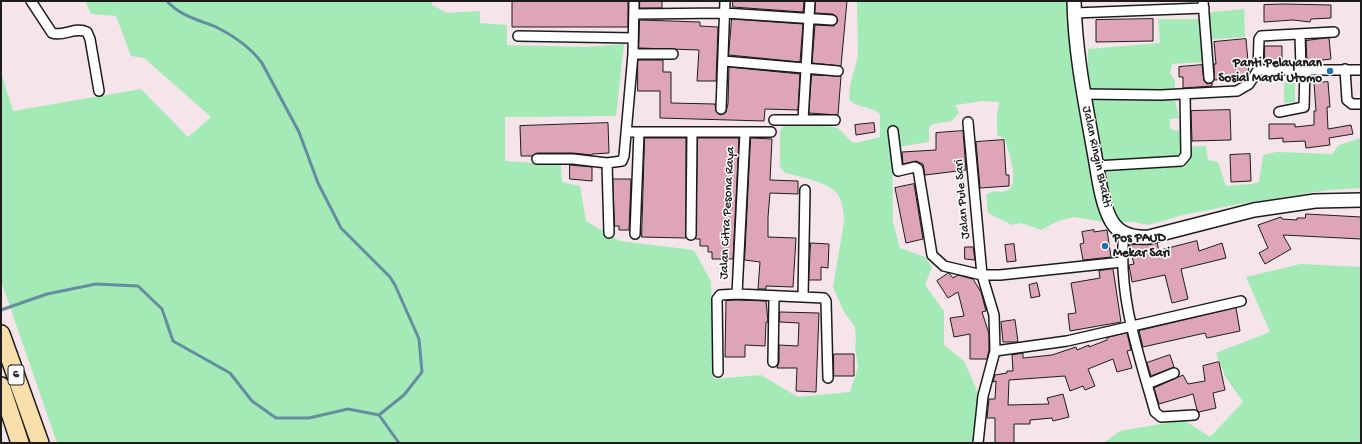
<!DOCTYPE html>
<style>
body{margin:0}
#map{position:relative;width:1362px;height:444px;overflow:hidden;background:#f5e4e9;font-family:"Gochi Hand",sans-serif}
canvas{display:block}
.frame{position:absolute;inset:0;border:2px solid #1c1c1c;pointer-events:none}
</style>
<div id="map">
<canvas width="1362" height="444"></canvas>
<div class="frame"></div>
</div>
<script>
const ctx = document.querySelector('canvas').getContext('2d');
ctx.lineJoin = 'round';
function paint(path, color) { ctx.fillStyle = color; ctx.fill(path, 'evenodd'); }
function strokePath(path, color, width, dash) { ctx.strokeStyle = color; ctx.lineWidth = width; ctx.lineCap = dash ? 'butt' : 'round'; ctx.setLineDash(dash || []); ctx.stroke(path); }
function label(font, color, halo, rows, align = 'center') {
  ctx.font = font + ' "Gochi Hand",sans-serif'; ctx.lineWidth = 3; ctx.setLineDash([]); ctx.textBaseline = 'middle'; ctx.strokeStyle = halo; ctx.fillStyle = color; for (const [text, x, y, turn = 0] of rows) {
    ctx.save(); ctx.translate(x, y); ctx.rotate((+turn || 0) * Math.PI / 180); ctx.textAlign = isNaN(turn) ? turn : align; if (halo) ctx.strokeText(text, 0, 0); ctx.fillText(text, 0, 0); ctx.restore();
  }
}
paint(new Path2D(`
 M85,1H432V5L447,13L480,11V23L507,25V45L585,47L624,44L616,116L505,117V161L561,165L562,182L580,186L586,221L620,241L694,250L711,281L714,379L761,375L798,397L850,392L858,367L855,347L856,338L855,327L844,312L833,287L844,222C844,213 842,198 836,192C826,182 799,176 785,173L780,166V134C780,131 781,127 785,126C796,122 826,125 838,128L851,141L856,143L880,137V114C871,106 858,108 849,100L850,85L858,56L857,1H1068L1066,16L1087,88L1088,49L1160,43L1158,19H1202V13L1244,9L1245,37L1204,40V62L1172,64L1170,73L1175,81V99L1179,118L1170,119V129L1179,131L1181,147L1206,146L1208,160L1218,162L1226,186L1251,184L1259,182L1263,155L1276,152L1332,154L1339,145L1361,138V188L1329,190L1240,204L1187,214L1148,225L1133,222H1104L1074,217L1058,221L1041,230L1021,223L1012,225L988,213L986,195L994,191C1028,198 1008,154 1005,139L997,135V114L999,102L984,101L955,105L959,113L952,121L933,124L929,127V142L903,146L892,151L893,222L900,248L925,257L932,267L925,285L944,311V345L964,361L978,393L974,443H57L1,281V72L13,111L141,89L188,137L211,117L144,58L131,56L116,16L91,14Z
 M1284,83H1295V102L1284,103Z
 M1300,264L1361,267V443H1104L1120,431L1184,420L1210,437L1243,402L1225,376L1216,353L1270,332L1246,277Z`), '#a3eab7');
strokePath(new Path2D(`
 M167,1C180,16 199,20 216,27C232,35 251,48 262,63L299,132L318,183L341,228L390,277L395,285L419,339L422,372L404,395L379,415
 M1,310L47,294L96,284L138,286L162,309L173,341L230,373L252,401L276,418H309L348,409L379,415L399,443`), '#658da0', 3);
const building = new Path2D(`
 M628,1V27H512V2Z
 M640,1H662V8H640Z
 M733,1H804L803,12L733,7Z
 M816,1H847L841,66L812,63L815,25L834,26L838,20L833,14L815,13Z
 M1284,4L1331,5V18L1311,19L1310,22L1293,20L1264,22V5Z
 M732,19L803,24L800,62L729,55Z
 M1153,19V41L1096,42V20Z
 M640,20L700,22V26L718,27L716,81H697L699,50L639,48Z
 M1329,38L1331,59L1307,62L1306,41Z
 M1246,39L1249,73L1246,78L1214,80V64H1216L1214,42Z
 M1265,46H1282V61L1265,62Z
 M638,60H663V72H671V103L715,104L716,111L720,115L726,112L728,104L729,67L800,74L798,110L765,109L764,121L660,118V91H638Z
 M1202,65L1204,81L1207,84L1212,83V86L1183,88V77H1179V67Z
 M812,75L841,76L838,115L809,113Z
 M1328,82L1330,107H1327L1328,129L1351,125L1353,134L1329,138L1330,145L1306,148L1305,141L1283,142V138L1269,139V124H1295V127L1314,125V111H1316L1314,83Z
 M1230,110L1231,140L1192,141L1191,111Z
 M608,123L609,153L592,154V155L573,153H537L532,156H521L520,126Z
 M874,123L875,132L856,135L855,125Z
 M963,131L966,170L925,175L923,164L916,161L903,164L902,152L936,150V133Z
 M645,138H686V238L642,237Z
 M698,138H739L733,259H712V252H708V246H700V239H696Z
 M751,138L772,139L770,180L798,181V194L770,193L768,217V237L796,238L793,287L766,286V289H758L760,262L745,260Z
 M1004,140L1006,175H1009V186L980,188L976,142Z
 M1250,154L1251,181L1231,182L1230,155Z
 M570,165L592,167V181L570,179Z
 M613,179H631L629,230H619V226H615Z
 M914,184L923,239L906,243L895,188Z
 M1306,214L1361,217V239L1283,235L1291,249L1265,264L1259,253L1268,248L1258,225L1281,217L1282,219L1297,220V218H1305Z
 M1094,230V232L1107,230L1111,257L1083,260L1080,244L1084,243L1082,232Z
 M1197,241L1199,251L1222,243L1226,258L1181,269L1188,299L1172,303L1165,275L1132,282L1129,265L1134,264L1129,245L1157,243L1159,250Z
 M811,243L829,244L828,268L821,267V280H809Z
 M1014,244L1016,261L1007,262L1005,245Z
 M965,247H973L975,260L965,259Z
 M1113,269L1121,322L1070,331L1068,314L1076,313L1071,283L1100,278L1099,271Z
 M949,273L953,278L958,275L973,279L981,292L986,311L982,312L989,334V350L987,359H970V334L954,337L950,318L964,316L958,292L948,298L937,281Z
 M1037,283L1040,296L1031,298L1029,285Z
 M737,300L766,301L768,322H766L765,346L745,345V357H725L726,301Z
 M1236,308L1240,331L1207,338L1205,333L1143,347L1139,331Z
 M780,312L819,313L816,392L796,391L797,368H777L779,362V345L798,346L799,323L780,322Z
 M1015,320L1018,342H1003L1001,322Z
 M1127,333L1131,350L1127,351L1132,368L1117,372L1113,359L1088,369L1095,386L1085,390L1083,386L1070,391L1065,376L1009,380L1008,405L1049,404L1047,398L1063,394L1069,417L1053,421L1052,418L1030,420V424H1014V443H995V418H987L989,399H995L996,381L993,382L995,375L1007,373V371H1013L1012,355L1023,353V358L1052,355L1076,347L1077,350L1089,345V347L1107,340V338Z
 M834,354H854V376H834Z
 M1170,355L1174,367L1151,376L1147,363Z
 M1219,362L1225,390L1213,393L1216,408L1199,412L1197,410L1193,394L1159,404L1154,388L1183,375L1188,384L1205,381L1203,366Z`);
paint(building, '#dda5b6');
strokePath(building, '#1c1c1c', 1);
const street = new Path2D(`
 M31,1L52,33C64,37 75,26 87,32L90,39L99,91
 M1203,1L1209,78
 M1074,13L1204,8
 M635,14L725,13L832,20
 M1300,34L1301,69
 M518,36L633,38
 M633,54H673
 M724,61L838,71
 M1345,69L1347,100L1352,104H1361
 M1258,70L1259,39L1261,36L1334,32
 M1083,94L1161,95L1237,91L1249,84L1258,70H1361
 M721,109L725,1
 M1279,112L1304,107L1305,69
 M774,120H835
 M803,120L810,1
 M968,122L982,275L994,315L995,351
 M893,131L898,171L915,167L918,169L932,255L944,266L982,275H1000L1122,262
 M627,132H771
 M745,133L737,294L824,298L826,301L828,378
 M537,159H573L607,163
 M1096,166L1181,161L1186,155L1185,94
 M609,233L607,163L622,161L624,156L633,54L634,1
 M1124,233C1117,294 1139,355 1155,412L1161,417L1194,415
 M635,234L639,132
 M691,235L692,133
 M803,297L805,190
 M773,362L774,296
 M718,372L717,299L720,295L737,294
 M1147,384L1174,373
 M978,443L983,396L995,351L1067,341L1241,301`);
const secondary = new Path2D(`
 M1074,1C1075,52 1085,101 1094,151C1098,172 1101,204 1112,222C1120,235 1135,238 1149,237L1254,210L1315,201L1361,200`);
const highway = new Path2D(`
 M1,334L40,443
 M1,386L20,443`);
strokePath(street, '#1c1c1c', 12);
strokePath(secondary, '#1c1c1c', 16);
strokePath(highway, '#1c1c1c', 20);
strokePath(street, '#fff', 9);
strokePath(secondary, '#fff', 13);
strokePath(highway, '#f8deab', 17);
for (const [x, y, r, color] of [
 [1330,71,4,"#1f6fb2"],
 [1105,246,4,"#1f6fb2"]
]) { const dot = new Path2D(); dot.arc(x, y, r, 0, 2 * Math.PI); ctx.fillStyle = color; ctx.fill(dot); strokePath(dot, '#fff', 1.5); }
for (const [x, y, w] of [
 [16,375,16]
]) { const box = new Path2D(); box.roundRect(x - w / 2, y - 10, w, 20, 3); ctx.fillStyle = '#fff'; ctx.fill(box); strokePath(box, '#1c1c1c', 1); }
label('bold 12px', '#1c1c1c', null, [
 ["6",16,375]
]);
label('bold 13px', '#1c1c1c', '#fff', [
 ["Panti Pelayanan",1322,64],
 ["Sosial Mardi Utomo",1322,79],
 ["Pos PAUD",1113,239,"left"],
 ["Mekar Sari",1113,254,"left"]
], 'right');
label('13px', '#1c1c1c', '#fff', [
 ["Jalan Ringin Bhakti",1096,157,78],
 ["Jalan Pule Sari",963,199,-95],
 ["Jalan Citra Pesona Raya",728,213,-87]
]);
</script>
